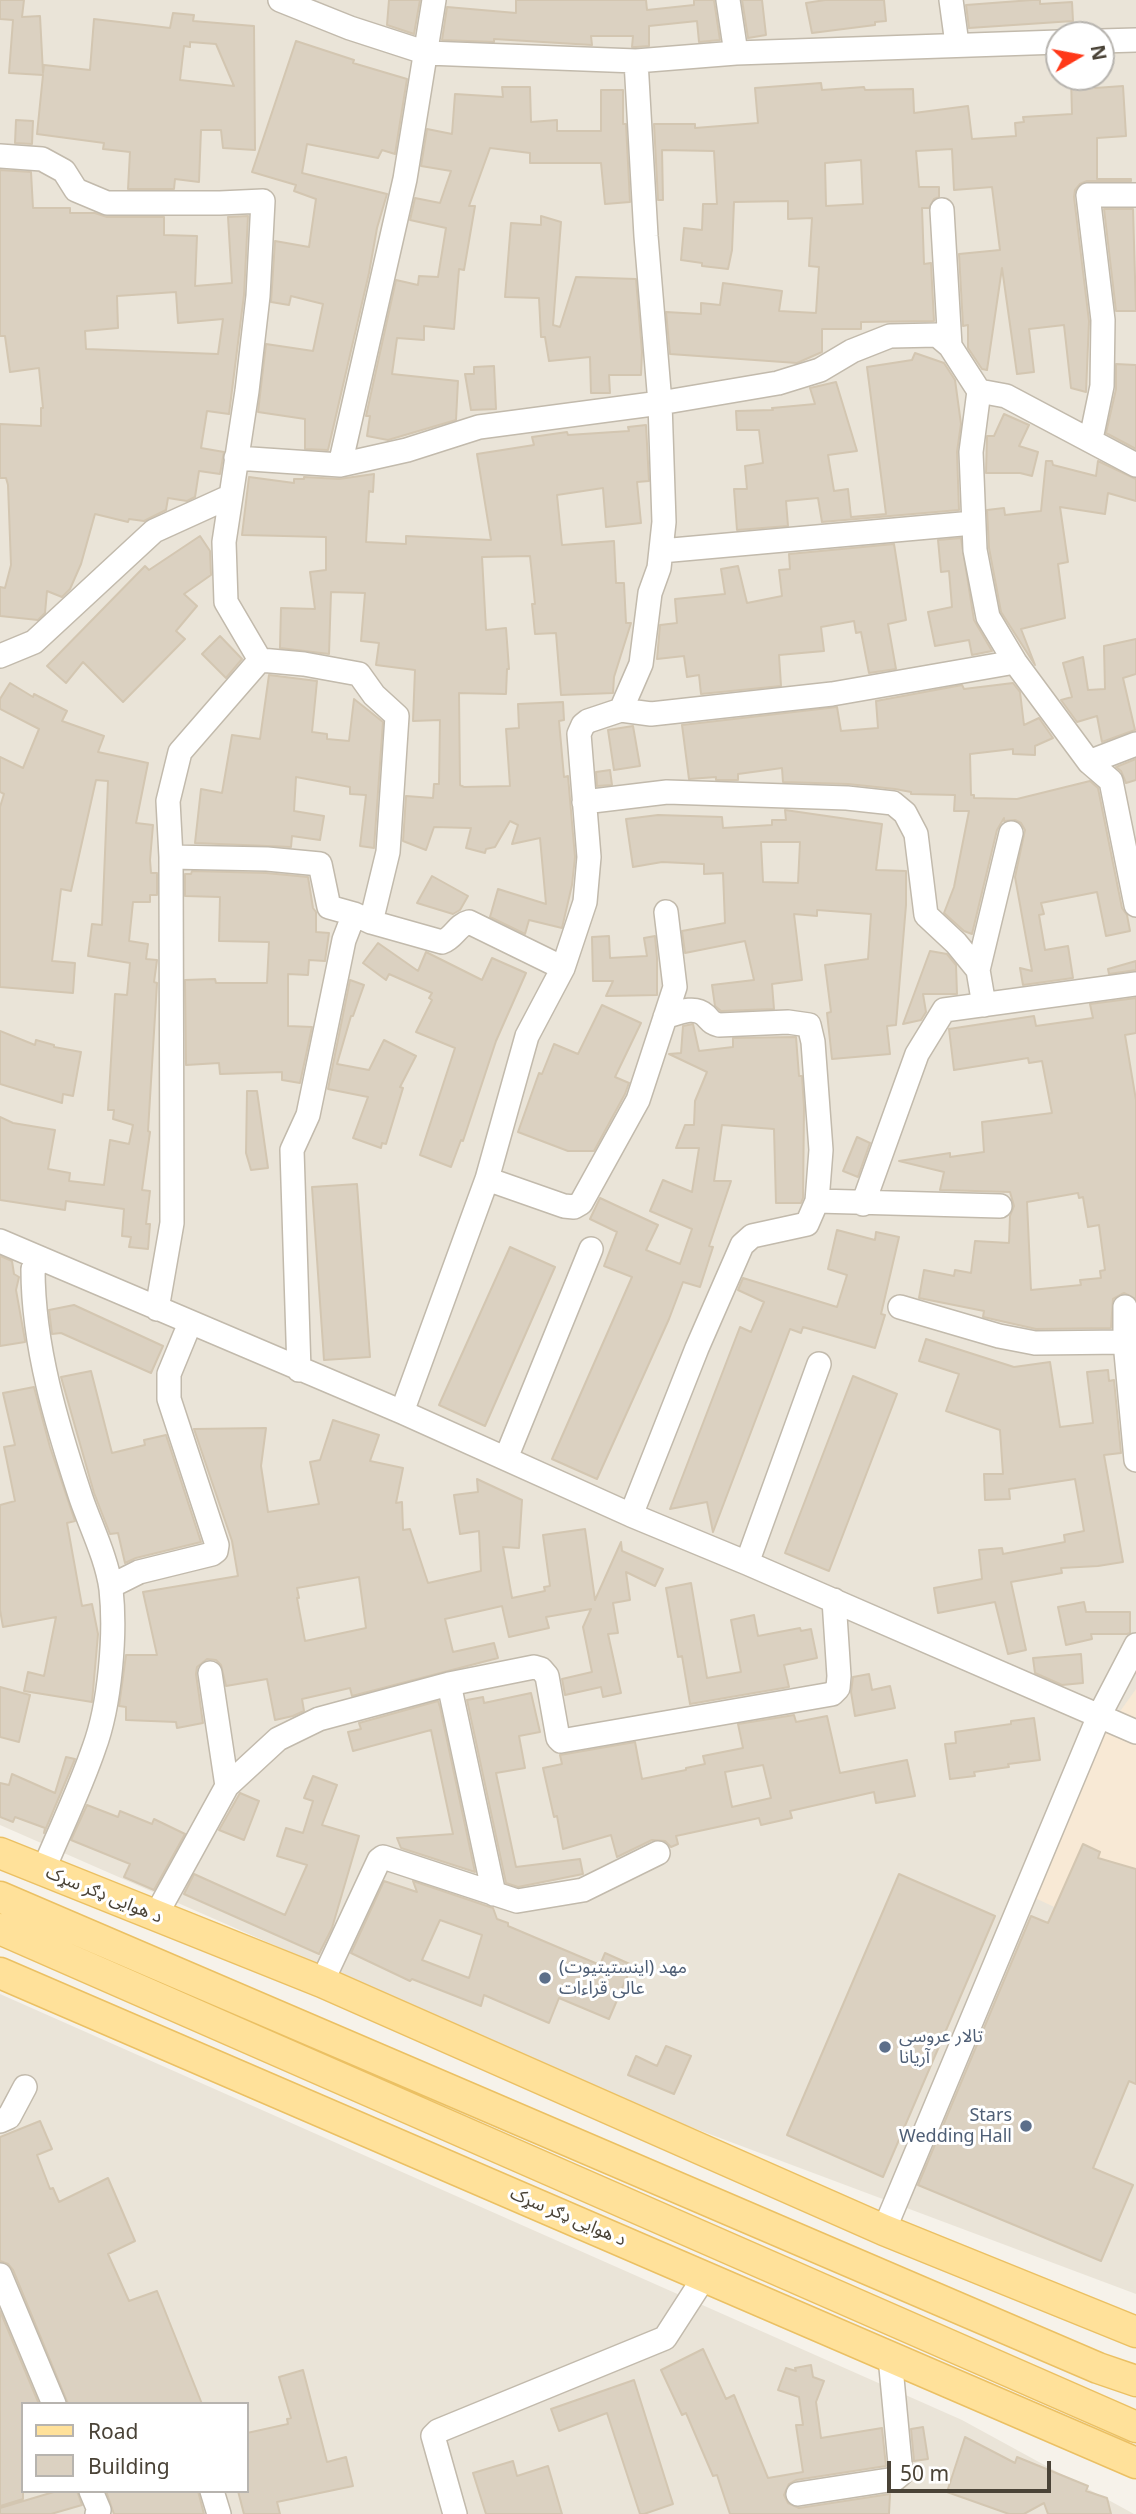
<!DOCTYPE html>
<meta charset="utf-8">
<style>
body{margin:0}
#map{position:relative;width:1136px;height:2514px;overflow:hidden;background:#f6f2ea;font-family:"Noto Sans",sans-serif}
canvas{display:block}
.legend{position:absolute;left:21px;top:2402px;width:228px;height:91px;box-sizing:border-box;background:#fff;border:2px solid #b7b4af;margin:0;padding:9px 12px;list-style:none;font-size:21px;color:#4a4337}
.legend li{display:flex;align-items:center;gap:14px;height:35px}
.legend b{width:35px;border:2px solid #b7b4af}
.north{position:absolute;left:1045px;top:21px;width:70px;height:70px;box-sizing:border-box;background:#fff;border:2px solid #b7b4af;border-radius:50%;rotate:80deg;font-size:19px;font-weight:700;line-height:28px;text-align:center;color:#4a4337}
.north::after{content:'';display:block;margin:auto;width:24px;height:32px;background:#ff3818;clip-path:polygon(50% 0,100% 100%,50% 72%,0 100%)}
.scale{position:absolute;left:887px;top:2461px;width:164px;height:32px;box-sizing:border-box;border:4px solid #4a4337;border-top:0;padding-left:9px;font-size:21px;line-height:24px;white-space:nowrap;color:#4a4337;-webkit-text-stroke:5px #fff;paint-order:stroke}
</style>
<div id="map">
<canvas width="1136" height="2514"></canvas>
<ul class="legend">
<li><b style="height:9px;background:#ffe19a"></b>Road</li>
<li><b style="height:19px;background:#dbd1c1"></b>Building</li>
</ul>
<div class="north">N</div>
<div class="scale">50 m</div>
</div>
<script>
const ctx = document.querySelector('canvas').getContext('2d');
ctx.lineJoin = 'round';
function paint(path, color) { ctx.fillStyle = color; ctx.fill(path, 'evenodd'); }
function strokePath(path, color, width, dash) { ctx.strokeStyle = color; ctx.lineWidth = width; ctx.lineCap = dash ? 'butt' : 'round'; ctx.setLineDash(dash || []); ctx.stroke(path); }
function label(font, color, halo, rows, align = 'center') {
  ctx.font = font + ' "Noto Sans","Noto Sans Arabic",sans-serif'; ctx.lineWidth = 6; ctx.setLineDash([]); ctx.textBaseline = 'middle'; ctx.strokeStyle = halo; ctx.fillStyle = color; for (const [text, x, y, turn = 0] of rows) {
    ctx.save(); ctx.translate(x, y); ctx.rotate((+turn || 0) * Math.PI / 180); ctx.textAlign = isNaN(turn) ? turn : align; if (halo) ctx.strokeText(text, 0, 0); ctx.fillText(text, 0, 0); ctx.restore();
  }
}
paint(new Path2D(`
 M0,0H1136V2294L680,2123L0,1825ZM1059,35H1101V77H1059Z
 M0,1994L962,2420L1134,2514H0ZM23,2404H247V2491H23Z`), '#eae4d8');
paint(new Path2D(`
 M1136,1689V1945L1035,1898L1096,1745Z`), '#f8e9d5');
const building = new Path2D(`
 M0,0H24L22,17L40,16L43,73L44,65L90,70L94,19L170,28L173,13L194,15L193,21L254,26L255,150L223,148L221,130H201L199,182L175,179L174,189H128L130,152L103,149L104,143L37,134L43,75L9,73L13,20L0,19ZM190,42L216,44L234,86L180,80L184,46L190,47Z
 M389,0H420L414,34L387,25Z
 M516,0H646L647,10L694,5V0H714L720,40L699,42L697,21L649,26V46L636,47H632L633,36H591L592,45L494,39V42L442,40L447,7L516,13Z
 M742,0H762L766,35L748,38Z
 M825,0H884L886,21L875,22V25L812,33L806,3Z
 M1032,0H1040V4L1072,2L1073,21L969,28L966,5Z
 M296,41L354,60L353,63L407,79L395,154L382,150L378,158L307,144L302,173L387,194L377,228L369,273L328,450L305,449V419L258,412L266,344L313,351L323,304L291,296L289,305L271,302L275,241L309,247L316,199L294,191L296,185L252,172Z
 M1071,77H1094L1095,88L1123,86L1126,136L1097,138V179H1131V181H1087L1080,184L1075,190L1074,197L1089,321L1086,392L1071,388L1064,325L1029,329L1034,372L1017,374L1002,268L987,370L982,369L968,348V325L963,326L959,254L1000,250L992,187L954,190L952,149L916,151L919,187H939V197L934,199L929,208H922L924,264L931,263L934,321L861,322V329H822V352L797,363L670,354L666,312L701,314V303L720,305L723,283L782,291L779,311L816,313L819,267L809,266L812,218L788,219V201L734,202L732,250L728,269L702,266V263L681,260L684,228L702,230L703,204H717L714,151L662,150L663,200H658L654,124H695V128L758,123L755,88L821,83L822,90L864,87L865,90L913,89L914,113L968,106L972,139L1016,136L1015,123L1024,122L1023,117L1072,114ZM861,160L863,204L826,206L825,163Z
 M502,87H530L531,122L557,120V131H601V90H623V124H626L630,202L605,204L601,163H530V153L490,148L469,206H475L464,270L459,269L454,329L424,326V340L397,338L392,374L458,381L456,420L388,440L367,436L370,416H366L396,280L418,285L419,276L438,277L446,228L410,220L415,198L440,203L451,171L421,166L427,129L452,134L455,94L503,97Z
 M16,120L33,121L32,144L15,143Z
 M0,170L31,172L33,208H70V213H95L107,217H164V235L197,236L195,286L232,283L228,217L248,216L244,295L229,414L207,411L201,448L224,452L220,474L199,471L195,497L187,501L168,498L166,510L144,521L129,519L128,522L95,514L81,564L70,589L62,597L47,591L45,613L38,620L0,616V587L5,588L11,565L8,485L6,478H0V424L41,426V408H43L39,368L10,372L5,336H0ZM176,292L178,323L223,319L218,354L86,349L85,331L118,328L117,296Z
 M1104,209H1133L1136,311H1116Z
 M541,216L561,222L553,325L560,327L576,277L636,279L642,352L641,375H609L610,393H591L590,357L549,361L545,337H541L539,298L505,297L511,223L541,225Z
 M915,353L944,363L955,380L961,424L957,452L959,510L822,522L818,498L786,501L788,526L737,530L734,489H747L745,466L763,463L759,430H737L736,411L773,410L772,408L815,404L810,388L836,382L857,451L828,455L834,491L848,489L851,517L886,514L867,367L912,360Z
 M1116,364L1136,365V449L1106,433L1116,389Z
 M494,366L496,409L471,410L465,374H474V367Z
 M1004,414L1029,425L1019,446L1038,452L1032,476L1020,473H986L987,436H994Z
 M646,425L649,481L637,482L641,523L606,527L603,488L557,495L562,545L614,541L616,583H624L626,623H631L614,677L613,693L561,695L556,633L535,634L532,604H535L530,556L482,557L486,630L506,628L509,669H507L506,694L459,693L460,785L464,787L510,786L506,729L519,728L518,704L563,702L564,720L559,721L564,777L568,776L575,857L572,885L562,928L529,920L525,934L490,917L498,889L546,904L540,838L512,844L518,825L510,821L495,847L486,849L485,853L466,848L471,828L434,827L426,850L403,841L406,796L433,798L434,784H439L440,720L413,721L415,670L376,665L379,643L361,641L365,593L331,592L329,654L280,648L281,608L315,609L310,572L326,570V537L242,535L249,477L294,483V479H304V477L339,479L374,474L373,492L369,491L366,542L406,544V536L491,540L477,454L534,445L532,437L567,432L568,435L629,431L628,427Z
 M1046,461H1052L1053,465L1096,476L1098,461L1136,479V501L1108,493L1105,514L1060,507L1068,562L1058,564L1065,618L1021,629L1035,665L1001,612L989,548L987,510L1004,508L1005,515L1041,511Z
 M200,536L210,551L211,575L184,594L197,606L176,631L185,639L123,702L83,662L66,683L47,666L145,566L149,570Z
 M961,538L974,620L992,651L972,655L969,640L935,646L928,612L952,607L949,571L941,572L938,540Z
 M894,544L906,620L888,624L896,669L869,673L861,632L856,633L854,621L821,627L824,651L779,655L781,686L701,694L699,675L687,677L684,656L657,659L660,625L677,623L675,599L725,594L721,569L738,566L747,603L782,596L779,570L790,569L789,554Z
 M220,636L242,659L226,678L202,654Z
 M1136,639V674L1123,678L1135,730L1102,742L1097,716L1077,722L1061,700L1072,697L1063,663L1083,657L1088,690L1105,689L1104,646Z
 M269,675L317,681L312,732L327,734V739L349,741L354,699L383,722L374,848L360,846L366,795L350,794V787L296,777L294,811L324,816L320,840L292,836L291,847L195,843L201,789L222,793L232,735L260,739Z
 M10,683L33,697L34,694L67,711L62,721L104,736L98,752L148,763L136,823L153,825L150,860L151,873H157V895H150V902H133L129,941L148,944L146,959L157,960L154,982L157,983L148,1131L150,1132L142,1190L150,1191L146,1224H150L148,1249L129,1247L131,1237L122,1236L124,1209L66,1201L65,1210L0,1200V1117L13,1123L55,1130L48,1169L70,1173L69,1181L104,1185L110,1140L129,1144L133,1125L113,1119L114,1110H108L115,994L127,995L130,963L88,956L92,924L102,925L108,781L96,780L71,891L61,889L52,961L75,963L73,993L0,987V807L4,794L0,792V757L23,768L39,729L0,709V699Z
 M1013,683L1020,692L1024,725L1039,718L1053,738L1035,746V755L1013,754V749L970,754L971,795H974V798L1017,799L1090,781L1098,788L1122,908L1127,915L1130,931L1106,936L1097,892L1041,903L1044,914L1039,915L1045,950L1068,946L1073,978L1023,985L1020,968L1032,971L1015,877L1025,830L1021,823L1015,820L1004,821V818L997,830L972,934L964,931L944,913L954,887L969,811H954L955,795L911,794V792L895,789L848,784L783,782L782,768L738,774V780H716V777L689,779L682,725L837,707L841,731L878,728L876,701L962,685L964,689Z
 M633,726L640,766L614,770L608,730Z
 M1136,759V780L1126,783L1121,771L1116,767Z
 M610,770L612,785L597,786L596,772Z
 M785,810L882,824L876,870L906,871V905L896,1025L887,1026L890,1054L832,1059L827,1013L831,1012L825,965L868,959L871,914L817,910V916L794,914L802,980L772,984L774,1009L721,1011L715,1006L712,985L754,980L745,941L685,953L682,931L725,923L723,873L704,874V864L662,862L633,867L626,819L658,815L722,817L723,828L772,825V820H786ZM761,842H800L798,883L763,882Z
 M192,871L266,873L308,877L313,908L316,912V932L329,933L325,961L309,960L308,975L288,974V1026L312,1027L300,1083L282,1080V1072L220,1074L219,1063L186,1065L185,980L215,979L216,983H267L269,942L219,941L220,897L185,896V874H191Z
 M432,876L468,896L460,910L453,914L417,903Z
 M609,936L610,958L647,956L644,938L655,936L657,958V995L606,996L613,981H593L592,937Z
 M378,943L418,971L426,952L482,980L492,958L526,973L496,1041L463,1141L461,1140L451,1167L420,1155L455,1048L416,1032L432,1000L429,998L432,993L389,974L386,980L363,963Z
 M930,951L947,954L956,965L957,994H923L926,1012L921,1020L903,1024Z
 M1136,961V970L1109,974L1108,969Z
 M350,980L364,985L353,1016H351L337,1064L369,1070L384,1040L416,1056L400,1087L403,1088L386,1144L382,1143L381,1148L353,1138L368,1097L328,1089Z
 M1136,998V1033L1125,1035L1136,1100V1299L1124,1293L1113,1299L1111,1328L1036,1329L983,1317L984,1311L919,1298L924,1270L954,1276L955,1270L971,1273L975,1241L1009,1243L1010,1216L1014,1206L1010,1192L940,1190L944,1172L899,1161L950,1153V1157L984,1152L982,1122L1052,1113L1042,1061L1029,1063L1028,1058L954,1070L949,1029L1034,1016L1036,1026L1093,1018L1090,1004ZM1078,1193L1079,1198L1083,1197L1088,1227L1099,1225L1105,1270L1100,1271L1101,1278L1080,1280L1081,1285L1031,1290L1027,1202Z
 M602,1005L641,1023L615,1077L629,1083L625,1094L594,1151H568L518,1132L539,1073L542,1074L554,1044L578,1054Z
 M693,1024L699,1051L733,1047V1038L796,1037L799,1076H802L804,1107L803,1198L801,1203H776L774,1129L722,1125L714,1181H731L709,1246L713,1247L700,1287L683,1282L669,1319L597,1479L552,1459L632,1277L604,1266L617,1232L590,1219L600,1198L658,1225L646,1250L680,1264L692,1229L650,1211L663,1180L692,1192L699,1148H676L685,1125H694L695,1101L707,1072L669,1054L681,1053L683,1026Z
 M0,1031L35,1045L36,1040L54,1045V1047L81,1052L73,1096L63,1094L62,1103L0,1084Z
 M247,1091H257L268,1168L251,1170L246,1153Z
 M857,1137L870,1143L858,1177L843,1171Z
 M357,1184L370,1357L324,1360L312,1187Z
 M837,1230L875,1240L876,1232L899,1237L881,1314L885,1315L875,1348L803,1327L801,1333L790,1329L713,1532L707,1502L670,1509L740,1327L751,1332L764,1302L738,1290L743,1278L837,1307L847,1275L828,1269Z
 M510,1247L555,1267L485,1426L439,1405Z
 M0,1256L12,1261L14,1274L19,1277L16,1290L25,1340V1342L0,1346Z
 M74,1305L163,1346L151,1373L61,1333L52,1334L49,1310Z
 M926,1339L1014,1367L1050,1362L1060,1427L1093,1423L1087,1372L1108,1370L1109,1381L1114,1380L1121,1453L1104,1455L1123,1562L1098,1566L1061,1568L1062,1573L1011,1582L1026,1650L1008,1654L995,1602L938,1613L934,1588L982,1579L979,1550L1002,1548L1003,1554L1065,1542L1064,1535L1084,1531L1075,1479L1009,1489L1010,1499L985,1500L984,1474H1003L1000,1430L946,1411L959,1374L919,1361Z
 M91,1371L112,1453L145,1445L144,1440L166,1435L201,1542L136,1558L125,1563L118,1533L110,1534L94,1493L61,1377Z
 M853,1376L897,1394L829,1571L785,1553Z
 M34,1387L50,1447L75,1521L67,1523L82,1606L92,1604L98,1634L92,1702L24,1691L28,1672L44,1676L56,1617L3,1627L0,1610V1505L15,1501L4,1447L15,1445L3,1393Z
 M333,1420L379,1435L370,1461L403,1468L396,1503L402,1502L403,1530L410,1529L428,1583L481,1571L479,1531L460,1534L454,1495L478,1492L477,1479L522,1500L519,1548L503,1547L512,1598L545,1591L544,1587L550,1586L543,1535L585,1529L595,1600L621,1542L622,1551L663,1569L655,1586L626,1572L630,1600L613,1603L618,1633L608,1634L621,1693L603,1697L601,1687L565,1695L562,1679L592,1672L583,1627L591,1609L546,1617L549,1628L509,1637L502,1606L445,1619L453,1652L494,1643L498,1658L352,1696L350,1688L302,1699L304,1711L293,1716L275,1720L267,1679L226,1686L221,1665L216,1660L207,1659L197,1667L196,1674L203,1723L177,1728L176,1722L126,1720V1707L119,1706L126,1655H157L143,1592L238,1576L232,1541L194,1429L266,1428L261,1466L268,1512L319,1504L310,1462L320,1460ZM359,1577L366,1628L305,1641L297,1598H299L297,1588Z
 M691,1583L707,1678L741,1672L731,1620L754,1615L758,1636L800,1628L801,1631L811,1629L817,1658L784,1665L789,1687L690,1704L682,1656L678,1657L666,1588Z
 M1084,1602L1086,1612H1130V1633L1127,1634H1091L1092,1639L1066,1645L1058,1607Z
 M1081,1654L1083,1683L1062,1685L1035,1673L1033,1658Z
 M869,1674L872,1690L890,1686L895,1708L855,1716L851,1692L853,1677Z
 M0,1687L30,1695L19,1742L0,1737Z
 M531,1693L540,1732L519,1736L525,1768L496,1773L516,1867L580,1859L583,1874L518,1887L506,1883L467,1700L483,1697L484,1703Z
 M438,1701L440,1707L475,1872L401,1848L397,1838L453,1834L431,1730L353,1751L348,1732L361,1729L359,1723Z
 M794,1715L796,1722L827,1716L840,1773L907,1760L915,1796L876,1803L874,1792L790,1811L792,1818L761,1825L759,1818L676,1836L678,1844L671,1847L665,1841L652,1840L617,1857L611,1835L563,1849L557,1816L554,1817L543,1768L562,1764L560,1755L635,1742L642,1779L686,1770V1768L705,1764L703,1756L743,1748L738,1724ZM763,1765L771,1798L732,1807L725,1772Z
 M1034,1718L1040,1760L1008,1764L1009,1767L974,1772L975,1776L950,1779L945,1744L956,1743L955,1732L1011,1724V1721Z
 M66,1757L75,1759L44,1833L45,1828L15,1817L13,1822L0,1817V1783L9,1785L12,1774L55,1793Z
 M313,1776L337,1785L322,1825L359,1836L332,1928L319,1954L184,1894L194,1874L285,1915L307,1865L277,1856L286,1828L303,1833L313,1801L304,1798Z
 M240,1793L259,1801L244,1840L219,1830Z
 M87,1805L118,1817L120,1811L152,1824L154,1819L185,1834L154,1890L124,1877L130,1864L71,1840Z
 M1083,1844L1100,1852L1098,1858L1136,1869V2084L1129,2081L1093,2168L1133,2185L1101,2261L918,2185L1031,1916L1048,1923Z
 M899,1874L995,1916L883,2177L787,2135Z
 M384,1881L417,1892L413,1881L493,1908L497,1919L508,1923V1926L600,1965L605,1953L632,1965L609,2019L559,1998L549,2023L484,1995L481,2006L412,1979L410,1981L351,1953ZM440,1920L482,1935L469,1978L422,1960Z
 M666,2046L691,2056L674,2094L628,2075L636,2056L657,2066Z
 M40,2121L52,2149L37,2155L50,2189L53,2188L59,2202L108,2178L135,2241L108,2254L129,2301L157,2291L202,2404H68L13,2270L8,2264L0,2261V2137Z
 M0,2311L39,2404H23V2499L0,2506Z
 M703,2349L726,2399L734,2395L768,2478L803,2472L796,2425H803L799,2397L778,2390L786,2368L796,2371L795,2368L811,2365L813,2377L824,2381L816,2402L821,2438L882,2428L886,2466L796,2480L789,2484L784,2495L788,2503L799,2508L890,2494L889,2514H730L717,2475L713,2476L686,2413L682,2415L661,2370Z
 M303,2370L327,2462L346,2457L353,2486L277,2502L280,2514H244L238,2491H247V2433L288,2424L287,2419L291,2418L279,2377Z
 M634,2380L673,2504L644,2514H640L607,2413L559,2431L551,2409Z
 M923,2427L928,2459L914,2461L911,2429Z
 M965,2437L1015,2463L1017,2457L1088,2486L1086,2491L1107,2498L1111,2514H1048L1044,2503L1024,2514H1009L947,2492Z
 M513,2461L517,2476L548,2466L562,2514H486L473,2473Z
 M57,2491H77L82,2505L51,2514H0V2508Z
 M106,2491H198L204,2514H114Z`);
paint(building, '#dbd1c1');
strokePath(building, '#d3c6b1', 2);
const minor = new Path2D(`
 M280,0L350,28L427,53L636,61L736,53L1059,42
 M728,0L736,53
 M951,0L957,44
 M1101,41L1136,40
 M0,156L42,159L64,171L76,190L107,203H220L263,201L258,296L247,391L224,542L226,602L260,660
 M942,210L950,346
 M979,391L971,452L975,550L988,617L1015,662L1089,762L1111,781L1136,905
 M1091,439L1102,386L1103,320L1088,195H1136
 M236,458L340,465L407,450L479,427L660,403L778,383L820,370L852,351L890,336L937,335L950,346L979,391L1006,396L1136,465
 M340,465L405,179L434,0
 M661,551L973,523
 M0,656L34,642L154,531L231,496
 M260,660L304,664L359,674L374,695L397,716L388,852L371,922
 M621,710L641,664L650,593L659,568L664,522L660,403L646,236L636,61
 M1089,762L1136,744
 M584,802L667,792L847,798L893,803L905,813L916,834L926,915L956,943L978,970L984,1005
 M171,857L267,859L320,864L329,907L354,914L371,922L442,942C454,938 457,925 469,922L563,968
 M978,970L1011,833
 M487,1179L564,1206L574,1207L581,1203L638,1100L675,987L666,912
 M817,1201L1000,1206
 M863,1204L917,1054L944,1010L1136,984
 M0,1241L402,1412L631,1515L747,1563L1136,1732
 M42,1259L33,1269C33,1347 57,1425 81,1498C91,1527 107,1559 111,1589C116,1634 110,1705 94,1748C80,1789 60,1830 43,1871
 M900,1307L999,1336L1035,1343L1125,1342
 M1125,1307V1342L1136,1460
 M157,1309L172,1223L171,857L168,801L180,752L260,660
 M299,1370L292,1150L308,1115L344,940L354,914
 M402,1412L487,1179L527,1036L563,968L585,902L589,857L579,734L583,725L588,721L621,710L651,714L832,694L1015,662
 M506,1458L591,1249
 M631,1515L697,1348L742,1245L752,1236L807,1224L817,1201L821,1150L813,1042L809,1025L788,1022L719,1025C711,1023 711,1021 705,1015C694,1005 678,1013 665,1017
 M747,1563L819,1364
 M111,1586L139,1572L212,1554L216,1551L217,1545L169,1399V1374L190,1323
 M210,1673L227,1786
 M449,1684L494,1894
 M156,1915L227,1786L278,1739L319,1719L449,1684L534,1667L541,1669L547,1676L558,1738L561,1741L832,1694L838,1688L839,1676L834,1600
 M322,1982L379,1860L383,1857L517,1901L583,1890L658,1853
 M0,2121L9,2117L25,2087
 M884,2230L1099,1716L1136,1645
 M0,2275L54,2404
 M91,2491L99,2510L97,2514
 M212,2491L219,2514
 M798,2494L895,2479L901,2474L890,2357
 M455,2514L433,2436L438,2431L665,2338L705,2276`);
const major = new Path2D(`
 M0,1853L322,1982L884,2230L1136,2332
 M0,1897L1098,2368L1136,2381
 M0,1929L1136,2427
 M0,1973L1136,2463`);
strokePath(minor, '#c2baac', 26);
strokePath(major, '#ebc063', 33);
strokePath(minor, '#fff', 23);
strokePath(major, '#ffe19a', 30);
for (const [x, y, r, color] of [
 [545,1978,7,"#5c6f8a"],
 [885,2047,7,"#5c6f8a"],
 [1026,2126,7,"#5c6f8a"]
]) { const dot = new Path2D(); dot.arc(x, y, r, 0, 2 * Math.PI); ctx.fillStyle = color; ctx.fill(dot); strokePath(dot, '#fff', 2.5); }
label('18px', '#4a4337', '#fff', [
 ["د هوایی ډګر سړک",104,1895,22],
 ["د هوایی ډګر سړک",568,2217,23]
]);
label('18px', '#4e5e75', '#fff', [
 ["مهد (اینستیتیوت)",559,1968],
 ["عالی قراءات",559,1989],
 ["تالار عروسی",899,2037],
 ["آریانا",899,2058],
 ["Stars",1012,2116,"right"],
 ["Wedding Hall",1012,2137,"right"]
], 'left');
</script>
